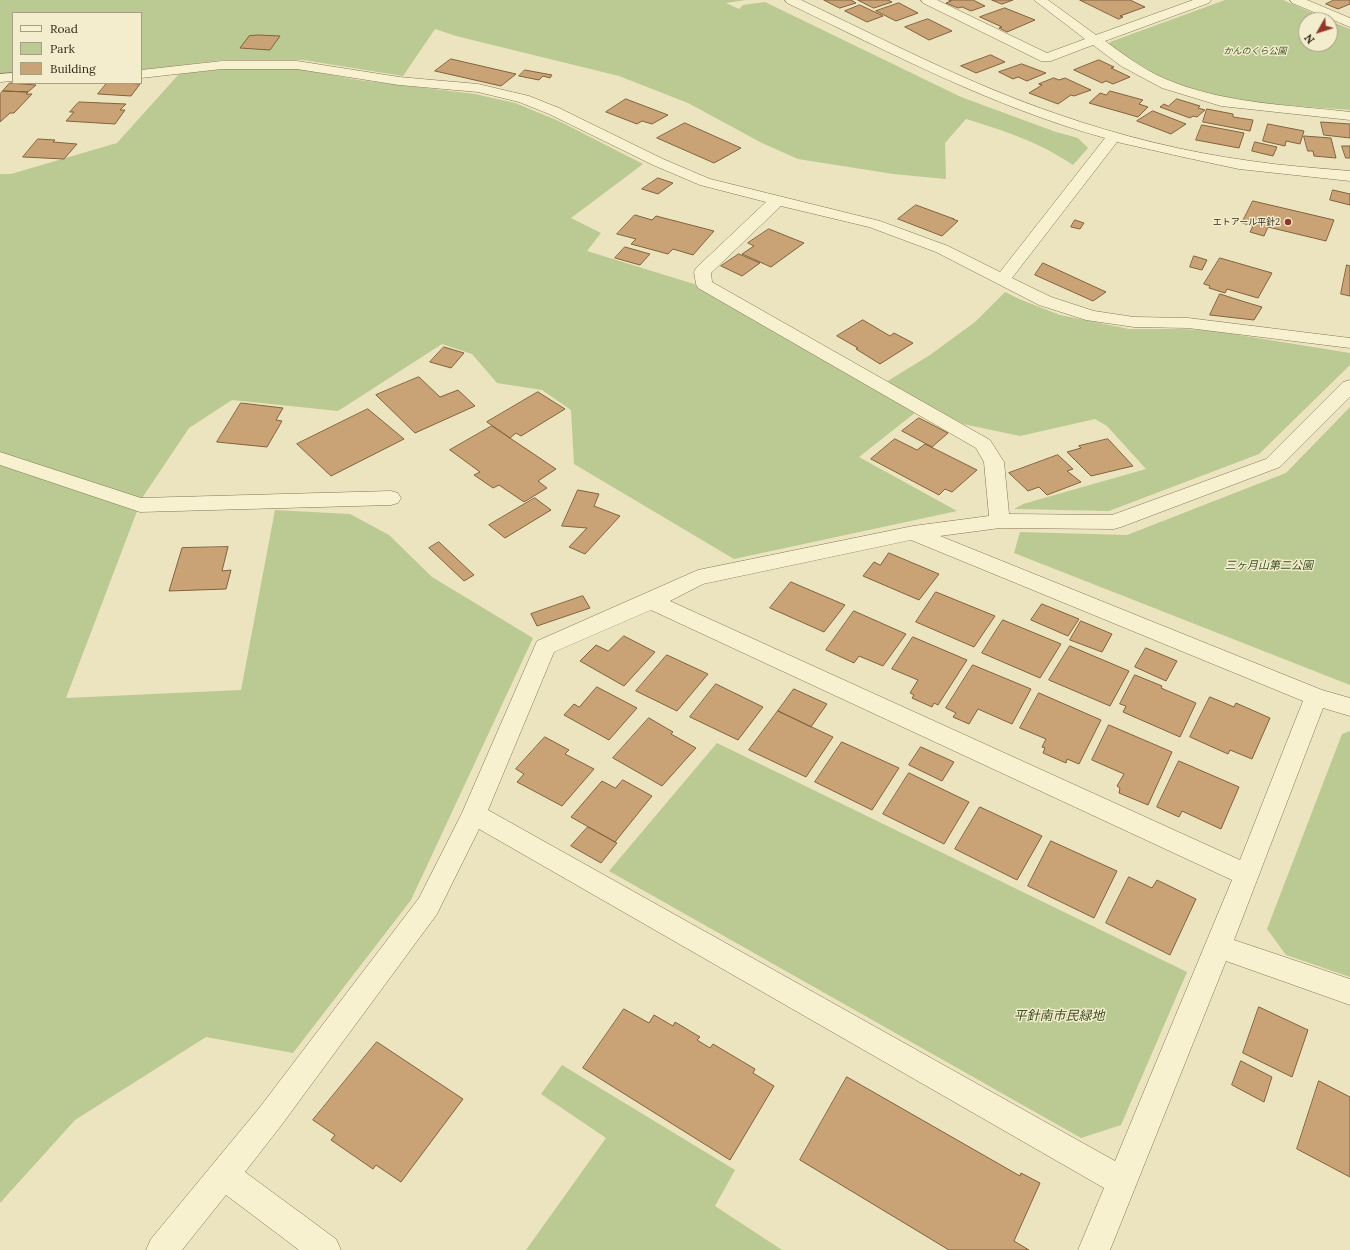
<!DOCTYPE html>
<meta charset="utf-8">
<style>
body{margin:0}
#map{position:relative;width:1350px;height:1250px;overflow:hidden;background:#ece4be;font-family:Lora,serif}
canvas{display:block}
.legend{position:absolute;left:12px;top:12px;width:130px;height:72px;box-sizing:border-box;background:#f3edcd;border:1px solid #a69f86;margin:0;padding:5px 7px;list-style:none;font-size:12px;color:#332a1c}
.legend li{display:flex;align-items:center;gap:8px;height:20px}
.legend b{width:20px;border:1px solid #a69f86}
.north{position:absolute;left:1298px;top:12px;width:40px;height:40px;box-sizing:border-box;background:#f3edcd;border:1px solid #a69f86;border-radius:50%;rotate:231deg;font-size:11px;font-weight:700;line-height:16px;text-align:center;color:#332a1c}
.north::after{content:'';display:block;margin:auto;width:14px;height:18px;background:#90372a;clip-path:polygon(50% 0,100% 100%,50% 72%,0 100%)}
</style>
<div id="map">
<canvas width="1350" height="1250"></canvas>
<ul class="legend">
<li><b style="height:5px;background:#f7f1d0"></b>Road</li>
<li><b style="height:11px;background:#bbc993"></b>Park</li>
<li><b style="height:11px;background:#c9a375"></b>Building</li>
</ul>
<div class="north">N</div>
</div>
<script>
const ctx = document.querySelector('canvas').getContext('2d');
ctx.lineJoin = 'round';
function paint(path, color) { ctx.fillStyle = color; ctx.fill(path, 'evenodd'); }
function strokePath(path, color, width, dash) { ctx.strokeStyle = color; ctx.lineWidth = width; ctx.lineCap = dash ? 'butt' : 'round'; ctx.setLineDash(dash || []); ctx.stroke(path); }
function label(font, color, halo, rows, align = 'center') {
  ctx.font = font + ' Lora,"Noto Sans JP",serif'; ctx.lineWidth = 3; ctx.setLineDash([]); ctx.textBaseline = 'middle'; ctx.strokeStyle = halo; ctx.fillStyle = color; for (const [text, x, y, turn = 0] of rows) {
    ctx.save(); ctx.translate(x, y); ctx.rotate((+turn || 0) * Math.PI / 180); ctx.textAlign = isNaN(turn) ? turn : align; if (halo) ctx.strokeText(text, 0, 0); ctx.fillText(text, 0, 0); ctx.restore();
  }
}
paint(new Path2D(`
 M0,0H746L726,3L739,9L743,5L765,2L961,97L1056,132L1078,138L1088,148L1073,165C1039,142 1005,131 966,119L945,143L946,179L893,174L798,159L762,143L688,103L619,76L456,36L435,29L403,76L303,60H223L141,70V13H13V74H0Z
 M1225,0H1283L1329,20H1306V44H1330V21L1350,29V110C1288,105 1222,104 1164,78C1145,69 1127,56 1109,45L1110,42Z
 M295,68L358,80L475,94L515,103L559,121L643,164L571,218L601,233L587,251L694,284L916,412L859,457L957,511L734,559L574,464L571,410L542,390L497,383L472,354L442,344L338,411L232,400L189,428L142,498L66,698L241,690L275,510L350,514L389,535L432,577L533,638L411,900L293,1053L206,1037L75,1120L0,1203V174H11L117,143L179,74L225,69Z
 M1005,292L1019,299L1060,315L1129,329H1182L1214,331L1350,353V365L1259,454L1109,511L1014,509L1023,504L1146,469L1107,426L1095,419L1020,436L963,424L886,382L930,355L975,322Z
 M1350,407V685L1014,553L1020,532L1127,535L1286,473Z
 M1350,731V977L1286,955L1267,929L1342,734Z
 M717,743L1187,972L1121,1125L1081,1138L609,871Z
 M562,1065L735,1170L715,1206L782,1250H526L606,1138L541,1094Z`), '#bbc993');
const building = new Path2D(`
 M824,0H851L856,3L840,8Z
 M858,0H888L892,2L874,8Z
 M949,0H973L985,6L971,11L962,7L958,8L946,3L951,1Z
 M992,0H1013L1002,4Z
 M1080,0H1130L1145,7L1120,16L1123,17L1119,19Z
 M1334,0H1350V4L1338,9L1326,4Z
 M899,3L918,13L896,21L876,11Z
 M860,5L883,16L867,22L845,11Z
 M1005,8L1035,20L1007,32L999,28L1002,27L980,17Z
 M928,19L952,31L929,40L905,27Z
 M258,35L280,36L270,50L240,48L249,36Z
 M991,55L1005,62L976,73L961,66Z
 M451,59L516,74L501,86L435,71Z
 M1099,60L1114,67L1111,68L1130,77L1113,84L1106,81L1102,83L1074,70Z
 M1022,64L1046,73L1027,81L1018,77L1013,79L999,72Z
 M525,70L552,75L550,78L543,76L539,80L519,76Z
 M1054,78L1059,80L1065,78L1091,90L1074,96L1071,95L1058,104L1029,93L1042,85L1039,84Z
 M10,83L36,85L28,92L3,91Z
 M107,83H121L140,84L131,96L98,94Z
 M3,91L28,92L26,94H32L14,113H10L0,122V94Z
 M1110,91L1143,100L1139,104L1148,107L1138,117L1089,103L1100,93L1106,95Z
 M626,99L668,115L652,124L642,121L637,124L606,112Z
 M1177,99L1200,106L1198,108L1205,110L1197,117L1193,116L1190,118L1160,107L1164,104L1168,106Z
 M79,102L126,104L120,110H125L115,124L66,121L74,112H70Z
 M1207,109L1233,114V117L1253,120L1250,131L1203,122Z
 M1153,111L1186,124L1171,134L1137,121Z
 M1321,122L1350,124V138L1324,135Z
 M685,123L741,148L714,163L657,138Z
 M1268,124L1304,131L1300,144L1286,141L1285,146L1263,141Z
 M1202,125L1244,133L1239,148L1196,140Z
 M1304,136L1331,138L1336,158L1314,156L1313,151H1308Z
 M38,139L55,140L53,142L77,144L64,159L23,157Z
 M1255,142L1277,147L1273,156L1252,151Z
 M1342,146H1350V158H1346Z
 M658,178L673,183L658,194L642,189Z
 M1333,190L1350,194V205L1330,200Z
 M1253,201L1334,220L1326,241L1268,227L1264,236L1250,232L1253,226L1242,223Z
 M916,205L954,219H953L958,221L942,236L898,219Z
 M635,215L652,220L656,216L714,231L693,255L673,249L668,254L631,244L636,239L617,234Z
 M1075,220L1084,223L1080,229L1071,227Z
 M769,229L804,243L771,267L742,254L754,246L748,243Z
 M625,247L650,254L640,265L615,258Z
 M739,254L760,263L742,276L721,266Z
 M1194,256L1207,260L1202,270L1190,267Z
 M1220,258L1272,273L1258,298L1227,289L1225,293L1209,288L1210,286L1204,284Z
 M1043,263L1106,292L1093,301L1035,275Z
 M1347,265L1350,266V296L1341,294Z
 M1220,294L1245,302L1262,307L1254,320L1210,315Z
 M863,320L890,336L894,333L913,343L880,364L856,349L858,348L837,336Z
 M444,347L464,353L451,368L430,362Z
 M419,377L440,397L458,390L475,406L415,433L376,395Z
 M538,392L565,409L521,436L516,433L510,438L487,422Z
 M241,403L283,408L276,420L282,421L267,447L217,442Z
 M368,409L404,439L331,476L297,444Z
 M919,418L948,433L932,447L902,431Z
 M492,426L556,469L538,481L547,488L524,502L499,485L493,488L474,475L480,472L450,450Z
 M895,439L917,450L925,444L977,470L952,492L945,489L939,495L871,459Z
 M1108,439L1133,466L1091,476L1067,452L1081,448L1079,446Z
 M1058,455L1073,469L1067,471L1081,482L1047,495L1039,487L1028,491L1009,473Z
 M578,490L599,494L594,506L620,516L585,554L569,547L587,528L562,526Z
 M535,498L551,510L505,538L489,525Z
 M439,542L474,575L464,581L429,548Z
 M228,547L222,571L231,570L226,589L169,591L182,548Z
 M889,553L939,574L919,600L863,576L874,562L880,565Z
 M791,582L845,605L824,632L770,608Z
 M936,592L995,616L974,647L916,622Z
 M583,596L590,608L537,626L531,614Z
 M1042,604L1079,619L1068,636L1031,620Z
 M854,611L906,634L883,666L859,656L854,663L826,650Z
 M1003,620L1061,644L1040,678L982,653Z
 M1081,621L1112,634L1102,652L1070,640Z
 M624,636L655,652L624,686L580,661L596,645L608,651Z
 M913,637L967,660L938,705L934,703L932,707L912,698L914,695L910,693L918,680L892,669Z
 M1070,646L1129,671L1110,706L1049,680Z
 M1146,648L1177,661L1166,681L1135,667Z
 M667,655L708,674L677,711L636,691Z
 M973,665L1031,689L1012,724L978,709L969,724L953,717L956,713L946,708Z
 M1135,675L1162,686L1161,688L1196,703L1180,737L1123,712L1126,706L1120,704Z
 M716,684L763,707L738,740L690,717Z
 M597,687L637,708L609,740L564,715L574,704L579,707Z
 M794,689L827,704L811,727L778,711Z
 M1039,693L1101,720L1079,764L1067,759L1066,763L1043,753L1045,748L1042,747L1046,739L1020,728Z
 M1210,697L1234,707L1236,703L1270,718L1252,759L1230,750L1228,754L1190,737Z
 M778,711L833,737L806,777L749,750Z
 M649,718L673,732L671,734L696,748L662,786L613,758Z
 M1109,725L1172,752L1148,805L1119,793L1120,788L1117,786L1124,774L1092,760Z
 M545,737L569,750L565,754L594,769L562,806L517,782L524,774L516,769Z
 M842,742L899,768L872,810L815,782Z
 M921,747L954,762L942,781L909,765Z
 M1179,761L1239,787L1221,829L1182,811L1179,817L1157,807Z
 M909,773L969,802L944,844L883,814Z
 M623,780L652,796L615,842L571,817L602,781L615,788Z
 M980,807L1042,836L1017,880L955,849Z
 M588,827L617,843L601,863L571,846Z
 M1051,841L1117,871L1094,918L1028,886Z
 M1129,877L1152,888L1157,880L1196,899L1170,955L1106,923Z
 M1259,1007L1308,1030L1292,1077L1243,1053Z
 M624,1009L649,1023L654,1015L673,1026L675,1022L700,1037L697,1040L710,1048L713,1044L755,1069L753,1073L774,1086L730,1160L583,1068Z
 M377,1042L463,1099L401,1182L376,1165L373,1169L331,1140L335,1135L313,1120Z
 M1241,1061L1272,1077L1264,1102L1232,1085Z
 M847,1077L1020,1176L1021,1173L1040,1183L1014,1241L1029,1250H949L800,1160Z
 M1319,1081L1350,1097V1177L1297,1149Z`);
paint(building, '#c9a375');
strokePath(building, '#81623e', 1);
const minor = new Path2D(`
 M785,0H801C885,40 969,84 1057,114C1120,136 1185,152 1251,161C1284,166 1317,168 1350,171V181L1239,169L1183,157L1117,142L1012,278L1051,297L1094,311L1134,317L1188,318L1350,338V348L1188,328L1134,327L1086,320L1039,305L936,252L869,227L781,206L711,273L712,282L990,440L1004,462L1009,514L1112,515L1266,459L1343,382L1350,380V397L1280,467L1121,527L1114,529L1000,528L940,536L1322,690L1350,698V716L1323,708L1234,940L1350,979V1005L1226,961L1110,1250H1078L1104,1188L479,829L437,914L280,1127L245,1172L336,1239L341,1250H299L226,1195L182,1250H146L151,1239L260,1107L419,898L462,813L537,641L698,570L913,526L989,516L984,462L976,448L698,288L696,284L694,272L696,268L766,202L700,185L653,165L549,114L519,102L478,92L399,85L297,69H222L141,78V70L222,61H297L399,77L478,84L529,96L559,108L663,159L710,179L880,221L948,246L1000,272L1105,138C993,107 891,53 787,3ZM911,540L1303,701L1240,860L670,601L703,584ZM651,610L1232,880L1115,1161L488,810L554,652Z
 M921,0H937L1047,53L1085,39L1034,0H1048L1096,35L1193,0H1211L1209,3L1105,41C1126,56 1148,73 1173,82C1229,104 1291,105 1350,112V120L1221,106L1162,88L1121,66L1093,45L1051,61H1041L923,3Z
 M1290,0H1307L1350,18V27L1292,3Z
 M13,73V81L0,82V74Z
 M0,452L141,498L391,491L398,493L401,498L398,503L391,505L140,512L0,465Z`);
strokePath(minor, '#837458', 1);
paint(minor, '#f7f1d0');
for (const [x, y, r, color] of [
 [1288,222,4,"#90372a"]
]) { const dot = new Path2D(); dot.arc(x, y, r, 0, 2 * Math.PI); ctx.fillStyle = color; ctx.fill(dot); strokePath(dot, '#f3edcd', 1.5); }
label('italic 9px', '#3e4f23', '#f3edcd', [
 ["かんのくら公園",1255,51]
]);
label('9px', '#332a1c', '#f3edcd', [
 ["エトアール平針2",1280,222]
], 'right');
label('italic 11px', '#3e4f23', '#f3edcd', [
 ["三ヶ月山第二公園",1269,566]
]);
label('italic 13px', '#3e4f23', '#f3edcd', [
 ["平針南市民緑地",1059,1016]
]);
</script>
